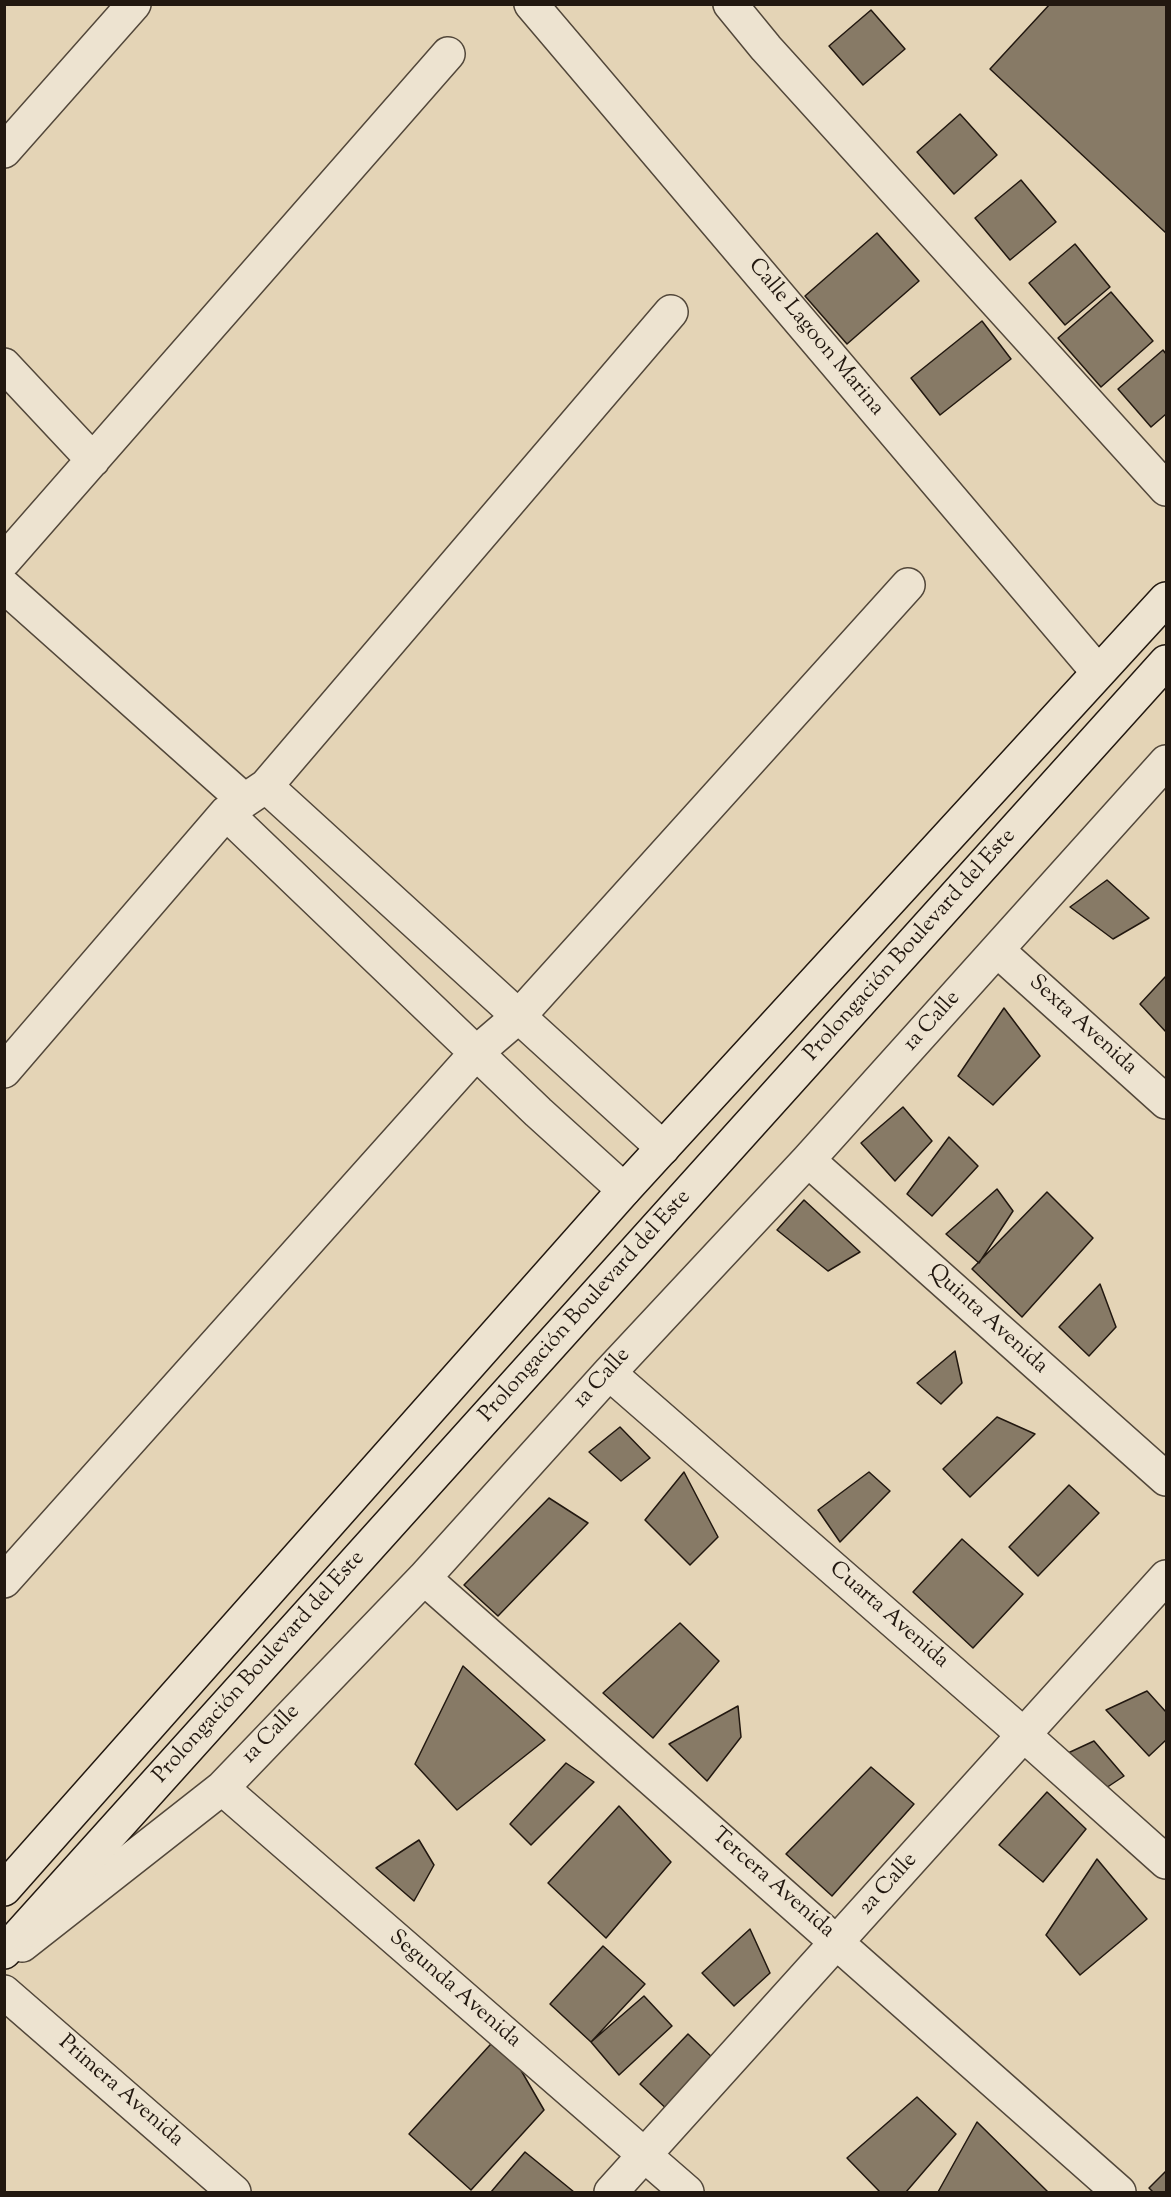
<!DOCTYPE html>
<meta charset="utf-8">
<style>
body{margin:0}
#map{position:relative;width:1171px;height:2197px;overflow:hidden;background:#e4d4b6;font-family:"Sorts Mill Goudy",serif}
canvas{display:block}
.frame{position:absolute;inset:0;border:6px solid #221810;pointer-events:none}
</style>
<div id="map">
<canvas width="1171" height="2197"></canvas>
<div class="frame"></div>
</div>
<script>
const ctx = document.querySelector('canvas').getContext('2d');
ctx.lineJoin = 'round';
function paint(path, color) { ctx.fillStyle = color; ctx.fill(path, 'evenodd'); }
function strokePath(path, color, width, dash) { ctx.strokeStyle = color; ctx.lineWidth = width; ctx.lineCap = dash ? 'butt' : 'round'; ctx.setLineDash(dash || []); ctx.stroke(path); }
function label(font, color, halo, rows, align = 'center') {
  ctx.font = font + ' "Sorts Mill Goudy",serif'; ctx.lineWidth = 5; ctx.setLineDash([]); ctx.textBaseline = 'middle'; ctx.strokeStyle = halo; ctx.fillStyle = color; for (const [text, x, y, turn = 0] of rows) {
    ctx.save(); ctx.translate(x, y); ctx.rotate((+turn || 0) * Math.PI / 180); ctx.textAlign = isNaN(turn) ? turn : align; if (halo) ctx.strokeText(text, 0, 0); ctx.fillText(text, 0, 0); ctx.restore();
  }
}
const building = new Path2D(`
 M1050,4H1166V233L990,69Z
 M871,10L905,49L863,85L829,46Z
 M960,114L997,155L954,194L917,152Z
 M1021,180L1056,222L1010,260L975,218Z
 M877,233L919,281L847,344L805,296Z
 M1075,244L1110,287L1065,325L1029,283Z
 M1111,292L1153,341L1101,387L1058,338Z
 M982,321L1011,359L940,415L911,378Z
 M1163,350L1166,354V414L1151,427L1118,389Z
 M1107,880L1149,918L1113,939L1070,907Z
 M1166,976V1032L1140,1004Z
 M1004,1008L1040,1056L993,1105L958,1076Z
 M903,1107L932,1141L895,1181L861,1143Z
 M949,1137L978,1166L932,1216L907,1194Z
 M997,1189L1013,1211L979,1263L946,1234Z
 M1047,1192L1093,1238L1022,1317L972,1269Z
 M804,1200L860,1252L828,1271L777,1230Z
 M1100,1284L1116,1327L1089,1356L1059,1327Z
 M955,1351L962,1383L941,1404L917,1383Z
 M997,1417L1035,1434L970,1497L943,1469Z
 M620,1427L650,1458L621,1481L589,1452Z
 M684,1472L718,1537L690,1565L645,1520Z
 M869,1472L890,1491L840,1542L818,1510Z
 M1069,1485L1099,1513L1038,1576L1009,1547Z
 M549,1498L588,1523L498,1616L464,1585Z
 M962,1539L1023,1594L973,1648L913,1592Z
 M680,1623L719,1661L653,1738L603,1693Z
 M463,1666L545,1740L457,1810L415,1764Z
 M1147,1691L1166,1712V1740L1149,1756L1106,1710Z
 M738,1706L741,1737L707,1781L669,1744Z
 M1094,1741L1124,1776L1103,1790L1068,1753Z
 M566,1763L594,1782L531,1845L510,1824Z
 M871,1767L914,1804L832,1896L786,1854Z
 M1047,1792L1086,1829L1043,1882L999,1845Z
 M619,1806L671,1862L606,1938L548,1883Z
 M419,1840L434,1865L414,1901L376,1868Z
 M1097,1859L1147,1919L1080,1975L1046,1935Z
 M750,1929L770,1973L734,2006L702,1973Z
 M603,1946L645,1984L591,2042L550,2004Z
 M644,1996L672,2026L619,2075L591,2042Z
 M500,2034L544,2110L471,2190L409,2134Z
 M688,2034L717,2062L670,2112L640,2084Z
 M917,2097L956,2134L906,2192H880L847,2158Z
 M977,2122L1048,2192H938Z
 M525,2152L574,2192H491Z
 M1166,2171V2192H1153L1149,2188Z`);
paint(building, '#877a66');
strokePath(building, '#221810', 1.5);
const street = new Path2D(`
 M531,4L1098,672
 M730,4L766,48L1166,489
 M4,151L134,4
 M4,365L93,460
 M4,561L448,54
 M4,586L244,800
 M266,786L663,1148
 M226,813L538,1112L624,1190
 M997,950L1166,1102
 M4,1071L226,813L266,786L671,312
 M808,1160L1166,1479
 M609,1373L1024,1735L1166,1862
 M424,1578L1119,2192
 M4,1581L477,1052L519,1016L908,585
 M222,1788L687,2192
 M22,1945L222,1788L424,1578L609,1373L808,1160L1166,762
 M4,1992L234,2192
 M611,2192L1166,1577`);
const secondary = new Path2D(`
 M4,1889L624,1190L1166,599
 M4,1952L1166,662`);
strokePath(street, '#52473a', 36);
strokePath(secondary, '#221810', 36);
strokePath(street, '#ede3d0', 33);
strokePath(secondary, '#ede3d0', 33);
label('22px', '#221810', '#ede3d0', [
 ["Calle Lagoon Marina",815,338,50],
 ["Prolongación Boulevard del Este",911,946,-48],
 ["1a Calle",933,1022,-48],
 ["Sexta Avenida",1082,1026,42],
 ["Prolongación Boulevard del Este",586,1307,-48],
 ["Quinta Avenida",987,1320,42],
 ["1a Calle",603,1379,-48],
 ["Cuarta Avenida",888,1616,41],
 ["Prolongación Boulevard del Este",260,1668,-48],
 ["1a Calle",272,1735,-46],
 ["Tercera Avenida",772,1884,41],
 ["2a Calle",889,1885,-48],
 ["Segunda Avenida",454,1990,41],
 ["Primera Avenida",120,2092,41]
]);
</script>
